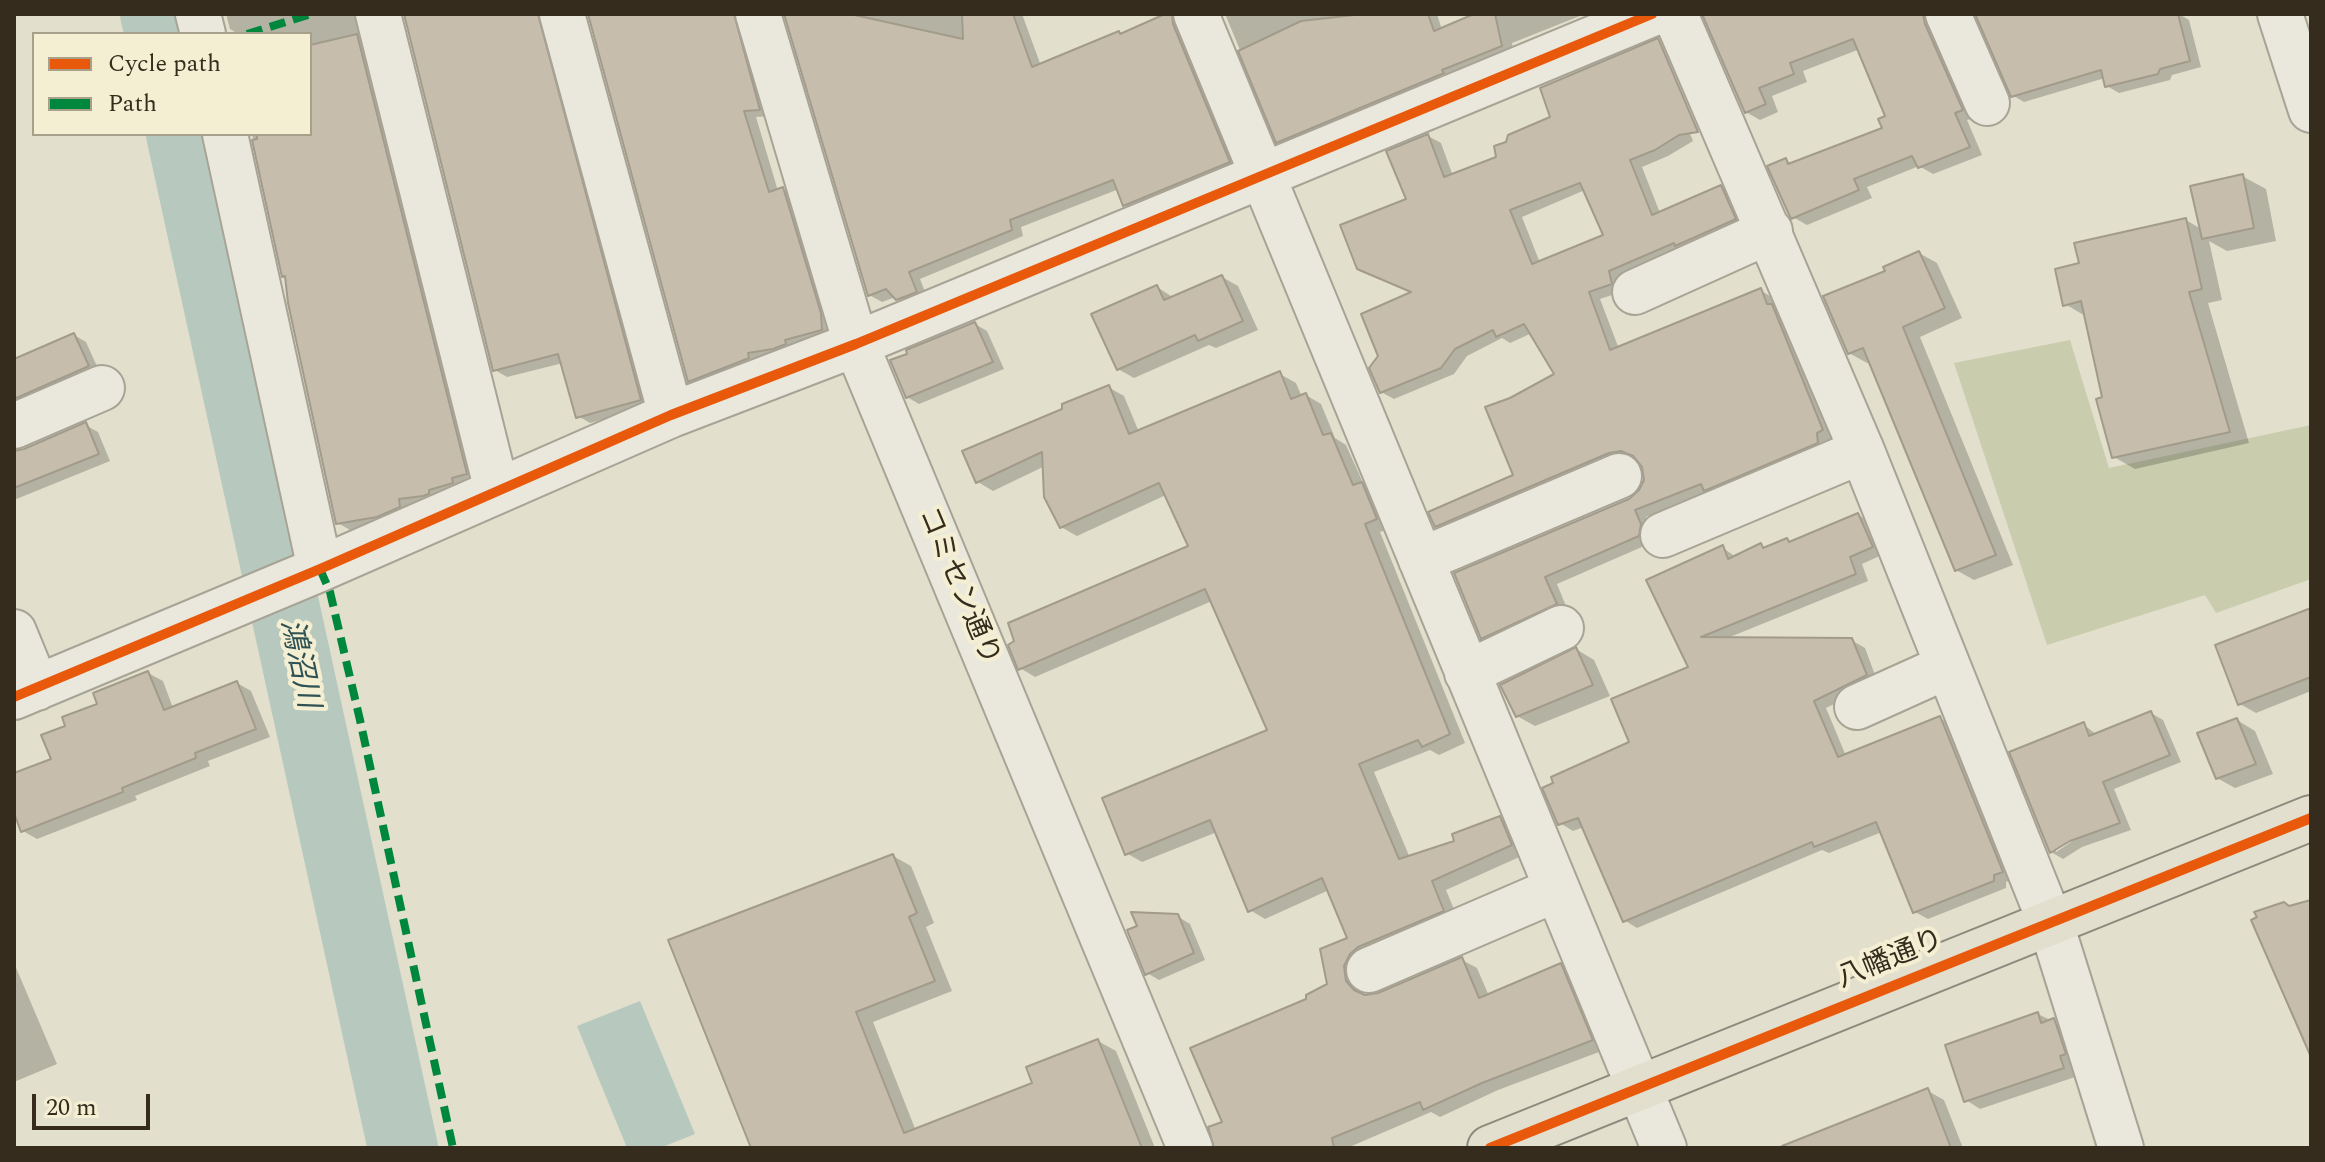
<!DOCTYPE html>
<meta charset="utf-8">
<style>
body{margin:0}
#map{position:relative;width:2325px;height:1162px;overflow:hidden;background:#e2dfcc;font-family:Spectral,serif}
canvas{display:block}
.frame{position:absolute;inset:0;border:16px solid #352c1e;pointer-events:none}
.legend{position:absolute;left:32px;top:32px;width:280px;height:104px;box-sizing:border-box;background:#f4eed2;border:2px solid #a8a08a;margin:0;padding:10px 14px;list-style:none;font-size:24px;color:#352c1e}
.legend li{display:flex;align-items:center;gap:16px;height:40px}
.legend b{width:40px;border:2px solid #a8a08a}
.scale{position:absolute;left:32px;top:1094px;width:118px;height:36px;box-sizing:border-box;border:4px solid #352c1e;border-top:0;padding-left:10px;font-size:24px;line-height:28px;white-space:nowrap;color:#352c1e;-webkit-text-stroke:6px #f4eed2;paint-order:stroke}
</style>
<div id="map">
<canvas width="2325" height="1162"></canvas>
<div class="frame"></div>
<ul class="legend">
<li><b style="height:10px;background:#e8590c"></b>Cycle path</li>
<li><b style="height:10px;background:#00873e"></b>Path</li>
</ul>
<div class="scale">20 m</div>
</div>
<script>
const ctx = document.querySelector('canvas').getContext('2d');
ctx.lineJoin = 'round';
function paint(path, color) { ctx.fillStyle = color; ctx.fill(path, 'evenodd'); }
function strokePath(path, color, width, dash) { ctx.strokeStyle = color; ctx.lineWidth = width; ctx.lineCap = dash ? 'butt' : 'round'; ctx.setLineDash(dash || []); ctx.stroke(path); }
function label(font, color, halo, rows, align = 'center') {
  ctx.font = font + ' Spectral,"Noto Sans JP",serif'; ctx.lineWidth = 8; ctx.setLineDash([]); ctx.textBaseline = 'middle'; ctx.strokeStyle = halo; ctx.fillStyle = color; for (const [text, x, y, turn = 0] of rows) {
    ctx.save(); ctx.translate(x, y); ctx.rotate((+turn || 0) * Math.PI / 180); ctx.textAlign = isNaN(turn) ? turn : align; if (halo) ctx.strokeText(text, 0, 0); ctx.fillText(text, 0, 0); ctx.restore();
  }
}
paint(new Path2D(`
 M2070,340L2109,468L2311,425V579L2216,613L2205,595L2047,645L1954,363Z`), '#c9cdae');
paint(new Path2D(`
 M640,1001L695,1134L660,1148H627L577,1026Z`), '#b7c9bf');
paint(new Path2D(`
 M226,14H366L479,481L391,523L350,530L338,523L287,278L284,275L252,134H310V34H238L230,29Z
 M406,14H550L652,406L590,423L578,416L563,363L507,377L495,370Z
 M590,14H747L772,116L756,117L778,191L783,189L796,197L834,337L702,388L690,380Z
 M786,14H1022L1041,66L1172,14L1183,21L1241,169L1137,212L1125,205L1119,189L1021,227L1023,236L920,279L928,299L911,306L896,297L882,302L869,295Z
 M1225,14H1437L1442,30L1480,14H1585L1512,43L1514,53L1291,149L1278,141Z
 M1713,14H1939L1975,118L1967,120L1982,155L1933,174L1919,166L1867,187L1872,198L1807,225L1793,217L1786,160L1793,164L1885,129L1888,117L1860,49L1803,71L1807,82L1772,96L1778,112L1760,120L1746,112Z
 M2172,14H2179L2189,20L2201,67L2172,75L2170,80L2119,93L2107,86L2105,78L2024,102L2012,95Z
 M1658,53L1693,141L1668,156L1642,167L1660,213L1721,188L1734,195L1747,226L1624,291L1600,299L1619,349L1760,290L1773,298L1835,437L1829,440V449L1646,517L1653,533L1651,543L1557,584L1568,611L1495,644L1482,637L1456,574L1630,501L1641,492L1646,480L1644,466L1635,457L1623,459L1449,533L1436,526L1515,476L1511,400L1556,375L1532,333L1510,343L1502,338L1467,356L1454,374L1394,399L1381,392L1414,293L1409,200L1428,136L1441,143L1453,176L1499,158L1553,118ZM1585,190L1605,236L1540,263L1522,217Z
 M2242,176L2266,189L2276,241L2227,251L2209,241L2222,300L2208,303L2249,443L2135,469L2114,457L2105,399L2087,317L2065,304L2081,265L2186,220L2201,229Z
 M1919,253L1937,263L1962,318L1920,337L2013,565L1974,580L1956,570L1871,362L1867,363L1849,353L1888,272Z
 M1222,277L1238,286L1258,330L1216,348L1209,345L1134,378L1118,369L1157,287L1174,298Z
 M975,324L987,331L1004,369L919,404L907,397Z
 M74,335L86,342L100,373L14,411V361Z
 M1280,374L1296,383L1302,397L1306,395L1321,404L1335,438L1346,445L1364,485L1377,493L1392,528L1380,532L1465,743L1439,755L1430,750L1374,772L1410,858L1457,843L1500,818L1515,827L1526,854L1446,890L1458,919L1359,976L1361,991L1366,997L1379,995L1462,960L1477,968L1489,996L1561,965L1576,974L1607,1049L1498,1090L1440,1117L1431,1112L1347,1148H1218L1225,1123L1309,1001L1329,985L1349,940L1329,890L1265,919L1250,910L1217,832L1142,862L1126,853L1269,731L1212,601L1035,677L1020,668L1190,547L1166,495L1077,536L1061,527L1045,466L993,491L978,482L1064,410L1108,387L1124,396L1139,432Z
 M85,425L98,432L110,461L14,500V453L24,451Z
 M1858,515L1871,522L1884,554L1862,564L1868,581L1725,639L1851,640L1865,648L1878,683L1826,708L1846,756L1940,718L1953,726L2015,879L2006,882V888L1928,919L1915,912L1882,832L1829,853L1822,850L1637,928L1624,920L1584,827L1573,831L1560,823L1632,743L1691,668L1723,548L1736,557L1761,546L1767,549L1787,540L1792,543Z
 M2311,612V691L2256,713L2240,704Z
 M1576,649L1594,660L1610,696L1535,726L1517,716Z
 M148,673L163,681L173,708L237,683L251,691L270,737L208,761L210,766L135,796L137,800L37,839L23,831L14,808V776L54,761L68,727Z
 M2151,713L2163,720L2181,762L2114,789L2131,830L2082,847L2063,859L2051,852L2083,724L2097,735ZM2077,834L2079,837L2056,852V847Z
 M2237,720L2255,731L2273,774L2235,788L2217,778Z
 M893,856L911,866L934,923L926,927L952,991L873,1022L916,1131L1035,1084L1098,1041L1116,1051L1155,1148H753Z
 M1177,916L1190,924L1205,960L1159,980L1147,973Z
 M14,963L57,1064L14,1082Z
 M2038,1014L2068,1029L2078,1076L1980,1109L1966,1100Z
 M1928,1091L1944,1100L1963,1148H1821Z`), '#0003');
strokePath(new Path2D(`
 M155,14L160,34
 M181,134L403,1148`), '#b7c9bf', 70);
const building = new Path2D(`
 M404,14H538L641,400L576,418L558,354L493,371Z
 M588,14H734L760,110L744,111L769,192L783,187L821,313L822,330L785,340L786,344L773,349L748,353L749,358L688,382Z
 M784,14H850L963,39L962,14H1013L1032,67L1119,31L1120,34L1165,14H1172L1173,24L1230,162L1123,206L1113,180L1010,220L1012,230L909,272L917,292L896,300L886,289L868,296Z
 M1363,14H1428L1434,31L1474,14H1495L1502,46L1442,70L1444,73L1276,143L1238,51L1301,21Z
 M1702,14H1923L1925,24L1963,110L1955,113L1970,147L1918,168L1912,156L1854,179L1859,190L1791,219L1767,166L1786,158L1788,164L1882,128L1878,119L1885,116L1853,39L1790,63L1794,74L1759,88L1766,104L1745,113Z
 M1975,14H2178L2190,61L2160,69L2158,74L2105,87L2101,70L2011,97Z
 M357,34L467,474L452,478L453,483L429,490V494L423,496L399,499L400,507L377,517L336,524L288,303L285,276L282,277L252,140L257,139V134H310V45Z
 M1658,38L1698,132L1679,135L1655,150L1630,160L1652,215L1721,185L1736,219L1675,246L1674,243L1609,271L1612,284L1589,292L1610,350L1761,288L1767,304H1772L1823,430L1817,433L1818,443L1704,491L1701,484L1635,510L1641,524L1639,536L1545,577L1557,604L1481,639L1454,573L1629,499L1639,490L1644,480L1642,467L1633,456L1621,451L1609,453L1435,527L1428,512L1513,475L1485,407L1510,398L1554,374L1524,324L1496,337L1493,330L1455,349L1441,368L1380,393L1369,368L1378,356L1361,314L1411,292L1357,269L1340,225L1406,199L1386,151L1428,134L1444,177L1496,157L1494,146L1506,142L1508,135L1550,117L1540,88ZM1580,183L1603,235L1532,264L1510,210Z
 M2243,174L2254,228L2202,239L2190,186Z
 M2186,218L2202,289L2189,292L2230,432L2112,458L2096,399L2102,397L2081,301L2063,306L2055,269L2079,263L2074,243Z
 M1919,251L1945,308L1903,327L1996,555L1955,571L1863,348L1848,354L1823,296L1885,271L1883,267Z
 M1222,275L1243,321L1198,341L1195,335L1117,370L1091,314L1157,285L1164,300Z
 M975,322L993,362L906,398L890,360L907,354L906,350Z
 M74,333L89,366L14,399V359Z
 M1280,371L1291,399L1306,393L1323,435L1331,433L1353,485L1362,482L1377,519L1365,524L1450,734L1422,747L1418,740L1359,764L1399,859L1454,841L1452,834L1500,816L1512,845L1432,881L1444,911L1358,947L1350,954L1344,966L1346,981L1354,990L1365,995L1378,993L1462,957L1479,998L1561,963L1593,1040L1482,1083L1423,1110L1420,1102L1332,1138L1334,1148H1214L1208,1127L1222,1122L1190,1048L1306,999V995L1327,984L1320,949L1347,938L1322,878L1248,912L1210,820L1125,855L1102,798L1267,730L1205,589L1018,670L1008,645L1014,641L1008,623L1188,546L1159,483L1060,528L1044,497L1042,452L976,483L962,451L1062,409V404L1109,385L1129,434Z
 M86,422L99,454L14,488V451L24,449Z
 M1858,513L1873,547L1850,557L1856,574L1701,637L1852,638L1867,675L1814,701L1838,757L1940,716L2003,872L1994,875V881L1913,913L1876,822L1814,847L1812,842L1623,922L1578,818L1558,825L1542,788L1553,783L1551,777L1629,742L1611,699L1688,667L1646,580L1723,545L1728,559L1761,543L1763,548L1787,538L1789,542Z
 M2311,608V677L2238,705L2215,645Z
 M1576,647L1593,685L1516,717L1500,685Z
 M148,671L164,710L237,681L256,729L195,753L196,758L122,788L123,792L21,832L14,813V773L51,759L41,735L65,726L62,717L97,704L93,693Z
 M2151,711L2170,755L2103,782L2120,823L2070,841L2050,853L2009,752L2084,722L2089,736Z
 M2237,718L2256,764L2216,779L2197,733Z
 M893,854L917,913L909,917L935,981L856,1012L904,1133L1032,1083L1026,1067L1098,1039L1142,1148H751L668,940Z
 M2311,900V1057L2251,920L2257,917L2254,912L2284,902L2289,906Z
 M1131,912L1178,914L1194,953L1145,975L1127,930L1137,926Z
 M2038,1012L2041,1023L2054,1018L2066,1054L2060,1056L2064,1068L1964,1102L1945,1045Z
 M1928,1088L1951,1148H1782V1146Z`);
paint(building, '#c6bdad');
strokePath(building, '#a29b8b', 2);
const minor = new Path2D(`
 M198,14L203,34
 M378,14L497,491
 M562,14L671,415
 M758,14L856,344L1190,1148
 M1196,14L1664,1148
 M1675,14L1862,451L2051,924L2121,1148
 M1948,14L1987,103
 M2280,14L2311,110
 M225,134L320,569
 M1635,292L1770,231
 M14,426L102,388
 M1663,535L1862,451
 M1421,560L1619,476
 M14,632L37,688
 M1467,673L1561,628
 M14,697L320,569L671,415L856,344L1652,14
 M1857,707L1948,666
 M1369,970L1557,889`);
const major = new Path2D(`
 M1490,1148L2311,818`);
strokePath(minor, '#a7a395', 48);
strokePath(major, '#8d897c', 48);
strokePath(minor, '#eae8dd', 44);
strokePath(major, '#e2dfcf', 44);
strokePath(new Path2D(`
 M247,34L311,14
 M320,569L330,592L360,720L453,1148`), '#00873e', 8, [16, 8]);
strokePath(new Path2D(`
 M14,697L320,569L671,415L856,344L1652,14
 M1490,1148L2311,818`), '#e8590c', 10);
label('28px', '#352c1e', '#f4eed2', [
 ["コミセン通り",957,587,67],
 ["八幡通り",1891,961,-22]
]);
label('italic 30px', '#2e5254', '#f4eed2', [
 ["鴻沼川",297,664,78]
]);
</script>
